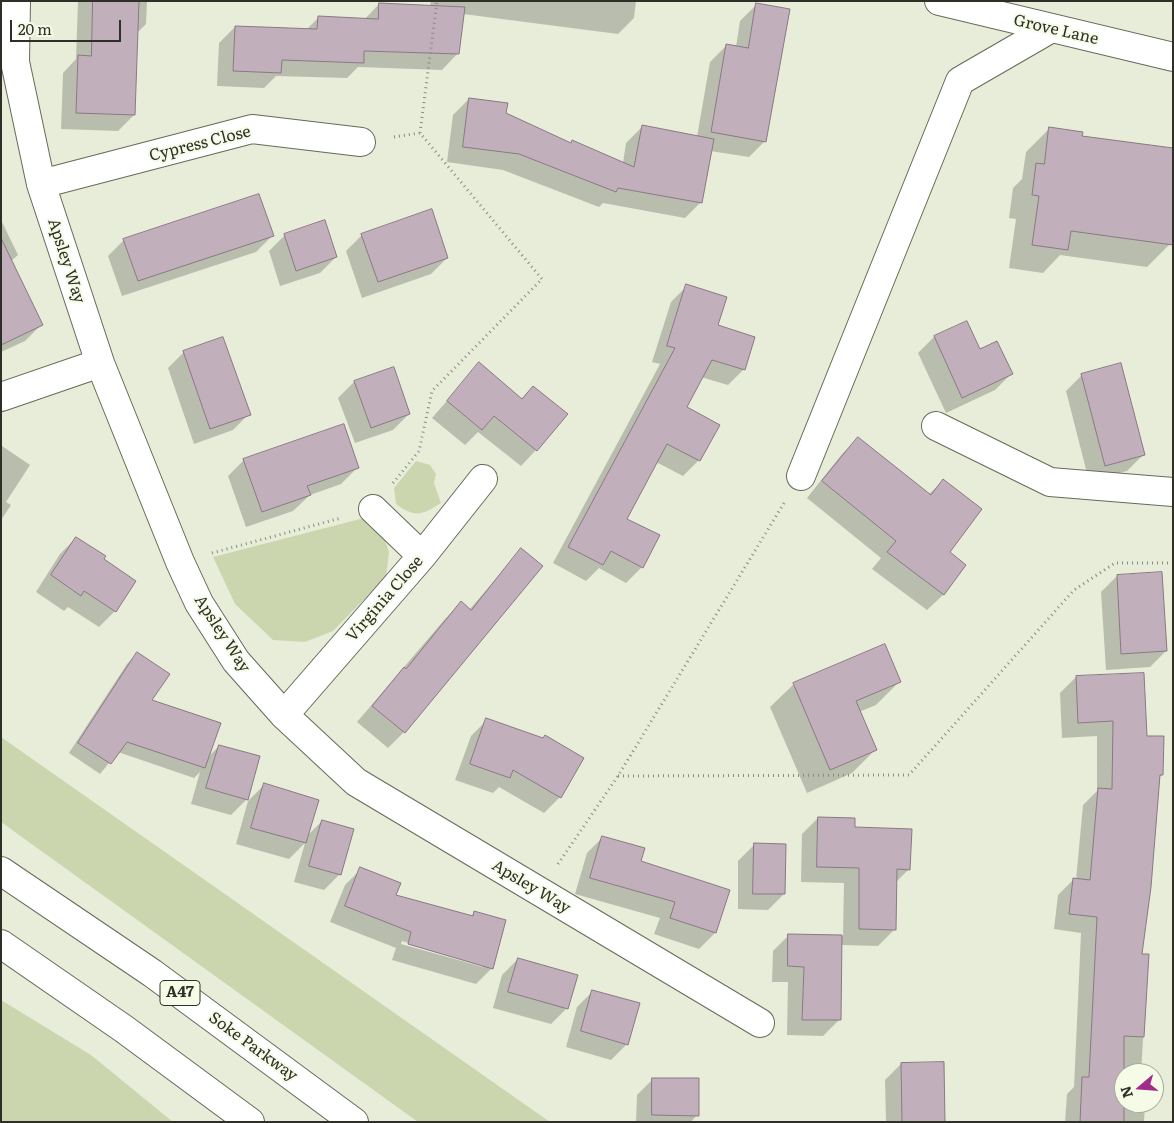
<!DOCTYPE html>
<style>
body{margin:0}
#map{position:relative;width:1174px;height:1123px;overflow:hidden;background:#e8edd9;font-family:Literata,serif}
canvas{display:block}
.frame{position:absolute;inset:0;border:2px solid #2e3028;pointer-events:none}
.north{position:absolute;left:1114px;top:1063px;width:50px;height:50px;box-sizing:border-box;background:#f5fbe6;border:1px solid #a5aa9a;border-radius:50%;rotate:252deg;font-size:14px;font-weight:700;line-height:20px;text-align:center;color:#2e3028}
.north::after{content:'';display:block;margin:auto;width:18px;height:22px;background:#9f2d89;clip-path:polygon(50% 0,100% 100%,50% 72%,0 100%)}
.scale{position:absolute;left:10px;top:20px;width:111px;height:22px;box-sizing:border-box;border:2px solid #2e3028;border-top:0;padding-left:6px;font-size:15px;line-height:18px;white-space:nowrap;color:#2e3028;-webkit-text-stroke:4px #f5fbe6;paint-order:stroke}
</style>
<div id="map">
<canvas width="1174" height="1123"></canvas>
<div class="frame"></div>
<div class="north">N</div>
<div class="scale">20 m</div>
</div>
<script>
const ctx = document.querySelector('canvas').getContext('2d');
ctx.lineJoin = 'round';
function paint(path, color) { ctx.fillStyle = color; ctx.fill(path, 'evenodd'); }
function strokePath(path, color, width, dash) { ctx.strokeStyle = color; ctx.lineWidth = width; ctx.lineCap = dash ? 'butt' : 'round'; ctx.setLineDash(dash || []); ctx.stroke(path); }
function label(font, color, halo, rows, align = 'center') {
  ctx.font = font + ' Literata,serif'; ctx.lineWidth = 4; ctx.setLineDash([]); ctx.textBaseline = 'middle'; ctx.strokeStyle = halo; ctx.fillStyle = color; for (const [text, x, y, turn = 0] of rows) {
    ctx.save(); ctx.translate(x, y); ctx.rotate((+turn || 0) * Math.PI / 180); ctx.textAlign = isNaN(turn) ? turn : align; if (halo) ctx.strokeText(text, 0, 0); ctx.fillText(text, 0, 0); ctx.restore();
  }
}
paint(new Path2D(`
 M416,461L430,465L436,474L434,483L441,503C423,515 414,518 396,504L394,488Z
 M364,518L382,532L389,552L386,577L333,631L305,642L273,640L235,604L213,557Z
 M1,737L550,1122H418L1,822Z
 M1,1000L91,1055L173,1122H1Z`), '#ccd6ae');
paint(new Path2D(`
 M78,1H147L146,24L137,33L134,115L118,131L61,129L63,73L76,59Z
 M431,1H636L634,18L618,34L463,14L458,53L442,70L358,67L347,78L276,76L264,88L217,86L219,43L235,27L306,30L318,18L364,20L379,4L430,6Z
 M756,5L765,141L749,157L710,151L701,202L685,218L603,203L599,207L503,170L447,162L453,115L469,99L570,144L572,141L623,163L626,143L642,127L697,137L710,62L726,46L736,47L740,21Z
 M1049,129L1081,137L1170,244L1147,267L1060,255L1043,273L1009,268L1016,219L1009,218L1013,188L1022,179L1026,152Z
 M1,220L18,255L11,261L41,325L25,341L1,352Z
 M285,235L336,257L320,273L280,286L269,251Z
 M362,235L447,258L431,274L362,298L346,251Z
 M272,236L256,252L122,296L108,256L124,240Z
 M687,286L744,369L728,385L701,377L685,407L699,460L683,476L656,462L626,519L642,567L626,583L599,568L586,581L553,563L660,364L652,362L671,302Z
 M966,322L979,351L1011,374L995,390L946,413L918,353L934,337Z
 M184,352L249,414L233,430L194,444L168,368Z
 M479,364L521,399L533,387L536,450L521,466L478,432L465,445L432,418Z
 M1082,375L1143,455L1127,471L1089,481L1066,391Z
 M354,382L409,414L393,430L355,443L338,398Z
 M858,438L928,495L943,481L948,553L965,565L943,595L927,610L872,569L881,558L807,498L842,454Z
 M2,446L30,465L6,502L11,505L1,520Z
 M244,460L357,468L341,484L310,495L293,511L246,527L228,476Z
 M76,538L102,560L115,611L99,627L68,607L64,611L36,592L60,554Z
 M521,550L404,732L388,748L357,722L445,619L461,603L469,610Z
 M1117,576L1166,651L1150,667L1106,670L1101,592Z
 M137,654L150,701L208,757L219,746L247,799L231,815L191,804L200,772L194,778L118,752L100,774L69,753L127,664Z
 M1076,677L1146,737L1162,775L1158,778L1141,955H1148L1141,1073H1124V1103H1145L1144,1122H1065L1067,1094L1074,1087L1081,933L1054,929L1058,895L1074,879L1076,880L1083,805L1097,791V736L1062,738L1060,693Z
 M900,681L876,705L859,712L875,750L852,773L807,793L770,707L794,684Z
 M487,720L542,739L545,736L560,797L544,813L499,787L493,793L455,780L471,736Z
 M264,785L307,836L322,821L340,874L324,890L294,882L305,843L289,859L236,844L248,801Z
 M818,818L854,829L909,869L895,883L894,930L878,946L841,945L839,1020L823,1036L787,1035L788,982H772L773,951L789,935L843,936L844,883L801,882L802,834Z
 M603,837L640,862L728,891L715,933L699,949L654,934L660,918L575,894L587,853Z
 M754,845L784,894L768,910L738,909V861Z
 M361,869L395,895L470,917L475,912L492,968L476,984L392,960L396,948L330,922L345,885ZM402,941L483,965V967L401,944Z
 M518,959L567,1008L551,1024L493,1008L502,975Z
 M593,991L627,1044L611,1060L566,1047L577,1007Z
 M901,1064L944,1122H886L885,1080Z
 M653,1079L697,1115L691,1122H636L637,1095Z`), '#0003');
const building = new Path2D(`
 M93,1H139L135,115L76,113L78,55L91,56Z
 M379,3L465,7L459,54L364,51V63L282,60L281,73L233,71L235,26L317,29L318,16L378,19Z
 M756,3L790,9L766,142L711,132L726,44L748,48Z
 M469,98L508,103L506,113L571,143L572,140L634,167L642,125L714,139L702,203L618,188L616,192L519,154L463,147Z
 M1049,127L1083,132L1082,136L1173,148V245L1071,231L1068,250L1032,245L1039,196L1032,195L1036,163L1044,164Z
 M259,194L274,236L138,281L123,239Z
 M432,209L448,258L378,282L361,234Z
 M325,220L337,257L296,271L284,234Z
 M1,238L43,325L1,345Z
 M686,284L727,297L718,325L755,337L745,370L712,360L687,407L720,425L700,461L667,444L627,519L660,535L643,568L611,551L603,565L568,547L675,348L667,346Z
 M967,321L980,349L997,341L1013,374L962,398L934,336Z
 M223,337L251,415L210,429L183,351Z
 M479,362L522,399L533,386L568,414L537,451L494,416L482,430L447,401Z
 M1121,363L1145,455L1105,466L1081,374Z
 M394,367L410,414L371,428L354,381Z
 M344,424L359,468L307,486L311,495L262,512L243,459Z
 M858,437L931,495L943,479L982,509L950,552L966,565L944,595L887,552L896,541L822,481Z
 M76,537L106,556L104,559L136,581L116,612L84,591L81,596L51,575Z
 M521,548L543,566L405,733L372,706L404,667L406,669L461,601L471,610Z
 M1162,572L1167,651L1121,654L1117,575Z
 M885,644L901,682L856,701L877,750L830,770L793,683Z
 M137,652L170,674L152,700L221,723L205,768L127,742L111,764L78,743Z
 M1144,673L1147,736H1164L1163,775H1160L1151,887L1142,954H1149L1144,1037L1124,1036V1122H1080L1082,1077H1089L1097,917L1069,914L1073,878L1090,880L1098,788L1112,789L1113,721L1078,723L1076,676Z
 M486,718L543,738L545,735L584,758L561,798L513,770L510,778L470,764Z
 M219,745L260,756L248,800L206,788Z
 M264,783L319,800L306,843L251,828Z
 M818,817L855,818V827L912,829L910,870L897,869L896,930L859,929V868L817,867Z
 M322,820L354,829L341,875L309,866Z
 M602,836L645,848L641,861L730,890L716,933L670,918L675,902L590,878Z
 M754,843L786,844L785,894H753Z
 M360,867L401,883L396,895L473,916L474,911L506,920L493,969L408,944L411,932L345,906Z
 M788,934L842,935L841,1020H802L804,967L788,966Z
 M518,958L578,975L568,1009L508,992Z
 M592,990L640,1003L628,1045L581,1031Z
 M944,1062L945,1122H902L901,1063Z
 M652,1078H699V1116L652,1115Z`);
paint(building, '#c1afbc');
strokePath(building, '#897884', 1);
const street = new Path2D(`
 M16,1L15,62L41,184L100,363L180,562L199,603L236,661L284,715L356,782L760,1023
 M939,1L1173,57
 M41,184L252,129L361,142
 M1,397L100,363
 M936,426L1050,482L1173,492
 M801,476L960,81L1050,29
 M373,509L422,556
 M284,715L422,556L483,479`);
const highway = new Path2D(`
 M1,871L152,973L354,1122
 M1,944L124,1029L250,1122`);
strokePath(street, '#666b59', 30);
strokePath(highway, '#666b59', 30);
strokePath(new Path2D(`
 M394,137L420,133
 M393,483L419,451L432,391L542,279L420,133L437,1
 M212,553L341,518
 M618,776L909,775L1074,590L1115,563H1173
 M558,864L618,776L784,503`), '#898c7e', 3, [1, 4]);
strokePath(street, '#fff', 28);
strokePath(highway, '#fff', 28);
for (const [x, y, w] of [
 [180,993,40]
]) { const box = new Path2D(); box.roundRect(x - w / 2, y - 12.5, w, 25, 4); ctx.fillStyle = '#f5fbe6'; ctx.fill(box); strokePath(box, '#2e3028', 1); }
label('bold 15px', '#2e3028', null, [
 ["A47",180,993]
]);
label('16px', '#2e3028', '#f5fbe6', [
 ["Grove Lane",1056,30,13],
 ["Cypress Close",200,144,-14],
 ["Apsley Way",66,261,72],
 ["Virginia Close",385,599,-49],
 ["Apsley Way",222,634,57],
 ["Apsley Way",531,887,31],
 ["Soke Parkway",253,1047,36]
]);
</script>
